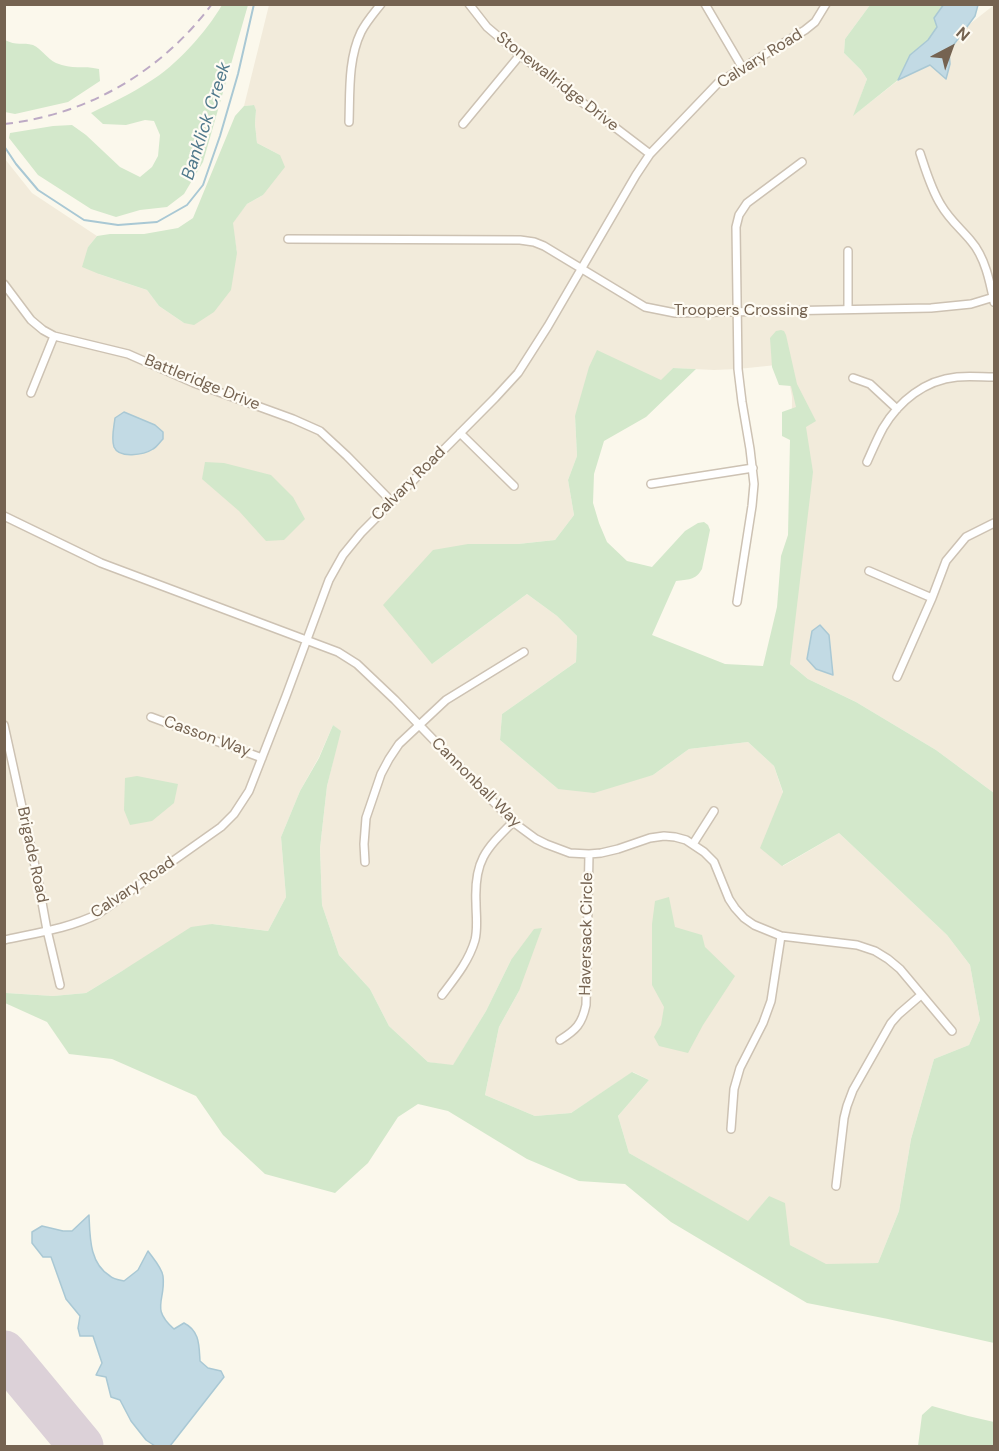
<!DOCTYPE html>
<style>
body{margin:0}
#map{position:relative;width:999px;height:1451px;overflow:hidden;background:#fbf8ec;font-family:"DM Sans",sans-serif}
canvas{display:block}
.frame{position:absolute;inset:0;border:6px solid #756351;pointer-events:none}
.north{position:absolute;left:921px;top:18px;width:60px;height:60px;-webkit-text-stroke:4px #fefbf3;paint-order:stroke;rotate:41deg;font-size:16px;font-weight:700;line-height:24px;text-align:center;color:#756351}
.north::after{content:'';display:block;margin:auto;width:21px;height:27px;background:#756351;clip-path:polygon(50% 0,100% 100%,50% 72%,0 100%)}
</style>
<div id="map">
<canvas width="999" height="1451"></canvas>
<div class="frame"></div>
<div class="north">N</div>
</div>
<script>
const ctx = document.querySelector('canvas').getContext('2d');
ctx.lineJoin = 'round';
function paint(path, color) { ctx.fillStyle = color; ctx.fill(path, 'evenodd'); }
function strokePath(path, color, width, dash) { ctx.strokeStyle = color; ctx.lineWidth = width; ctx.lineCap = dash ? 'butt' : 'round'; ctx.setLineDash(dash || []); ctx.stroke(path); }
function label(font, color, halo, rows, align = 'center') {
  ctx.font = font + ' "DM Sans",sans-serif'; ctx.lineWidth = 4.5; ctx.setLineDash([]); ctx.textBaseline = 'middle'; ctx.strokeStyle = halo; ctx.fillStyle = color; for (const [text, x, y, turn = 0] of rows) {
    ctx.save(); ctx.translate(x, y); ctx.rotate((+turn || 0) * Math.PI / 180); ctx.textAlign = isNaN(turn) ? turn : align; if (halo) ctx.strokeText(text, 0, 0); ctx.fillText(text, 0, 0); ctx.restore();
  }
}
paint(new Path2D(`
 M269,5H870L845,39L844,53L861,70L867,79L854,115L994,5V793L936,750L856,702L808,679L790,664L792,397L786,364L738,369L714,370L673,368L662,380L575,416L577,456L568,480L574,515L555,540L518,544L432,664L527,594L557,616L577,636L576,662L502,714L500,740L558,789L653,775L689,749L748,742L774,766L783,793V866L839,833L947,935L970,965L980,1020L969,1045L934,1059L911,1139L899,1211L878,1263L826,1265L790,1245L769,1196L748,1222L629,1153L618,1116L649,1080L633,1072L571,1113L535,1116L485,1095L499,1027L519,991L511,960L486,1011L453,1066L428,1062L389,1026L370,989L339,955L322,905L320,848L327,786L340,731L333,725L319,757L300,791L281,837L286,897L268,931L212,924L122,971L86,993L53,996L6,993L5,994V159L32,193L97,236L88,247L99,274L147,290L159,306L184,323L237,253L232,223L247,204L263,195L280,155L257,143L255,124L256,110L253,105L244,106Z`), '#f2ebdb');
paint(new Path2D(`
 M222,5H248L203,162L184,194L167,207L140,210L116,217L91,209L38,175L9,138L10,133L53,126L72,125L86,135L120,167L140,177L152,167L158,156L160,135L154,121L145,120L126,125L103,124L91,113C111,103 131,94 149,82C176,66 207,31 222,5Z
 M870,5H944L935,17L938,27L928,40L910,55L898,80L853,116L867,79L861,70L844,53L845,39Z
 M5,40C16,46 23,42 33,45C42,49 47,59 56,63C72,70 83,65 99,69L100,81L68,102L15,114L5,112Z
 M254,105L256,110L255,124L257,143L280,155L285,167L263,195L247,204L233,223L237,253L231,290L214,312L194,325L184,323L159,306L147,290L99,274L82,267L88,247L97,236L110,234H144L178,228L193,218L235,116L244,106Z
 M781,330L784,331L786,335L797,384L816,421L806,427L813,472L790,664L808,679L856,702L936,750L994,793V1343L888,1319L807,1303L671,1222L625,1184L579,1181L527,1159L448,1111L418,1104L398,1117L368,1163L335,1193L265,1174L223,1135L196,1096L112,1059L69,1054L47,1022L5,1003L6,993L53,996L86,993L122,971L191,927L212,924L268,931L286,897L281,837L300,791L319,758L333,725L341,731L327,786L320,848L322,905L339,955L370,989L389,1026L428,1062L453,1065L486,1011L511,960L534,929L542,928L519,991L499,1027L485,1095L535,1116L571,1113L632,1072L649,1080L618,1116L629,1153L748,1221L769,1196L785,1203L790,1245L826,1264L878,1263L899,1211L911,1139L934,1059L969,1045L980,1020L970,965L947,935L839,833L782,866L760,848L783,792L774,766L748,742L689,749L653,775L594,793L558,789L500,740L502,714L576,662L577,636L557,616L527,594L432,664L383,605L433,550L468,544H518L555,540L574,515L568,480L577,456L575,416L589,367L597,350L661,380L673,368L696,369L646,417L604,441L594,474L593,503L599,523L607,542L627,561L652,567L685,531L698,523L704,522L708,525L710,530L702,569C695,581 688,579 676,581L652,635L725,664L763,666L777,607L781,556L788,535L790,440L782,436V412L796,407L791,386L779,385L772,367L770,338L776,331Z
 M205,462L224,463L271,475L293,497L305,519L284,540L266,541L239,511L202,479Z
 M137,776L178,784L174,803L152,821L130,825L124,810L125,778Z
 M669,897L675,927L702,935L705,947L735,976L703,1025L688,1053L659,1046L654,1037L661,1025L664,1007L652,985V924L655,901Z
 M932,1406L968,1416L994,1422V1446H918L922,1415Z`), '#d3e8cb');
const water = new Path2D(`
 M944,4L978,5L975,16L949,51L950,64L946,79L930,65L898,80L910,55L928,40L937,27L934,18Z
 M124,412L155,425L163,432V439C160,442 157,447 153,449C144,455 119,459 114,447C111,438 114,427 115,418Z
 M820,625L829,635L833,675L816,669L807,659L812,631Z
 M89,1215C90,1236 89,1263 110,1276C113,1279 119,1280 124,1281L138,1270L148,1251C153,1258 162,1268 163,1276C166,1301 150,1308 174,1329L184,1323C200,1331 199,1346 200,1361L208,1368L221,1371L224,1377L170,1446H155L146,1440L131,1421L120,1400L111,1397L106,1377L96,1375L102,1363L93,1336H80L78,1328L80,1316L66,1299L51,1257H43L32,1243V1232L42,1226L63,1231H72Z`);
paint(water, '#c2dae4');
strokePath(water, '#a9c8d4', 1.5);
strokePath(new Path2D(`
 M4,146L16,164L38,190L84,220L118,225L157,222L187,205L203,185L220,136L238,74L254,4`), '#a9c8d4', 2);
strokePath(new Path2D(`
 M4,1353L81,1446`), '#dcd1d8', 45);
const minor = new Path2D(`
 M469,4L487,27L520,55L650,154
 M705,4L742,67
 M349,122C350,92 348,59 361,32C366,22 374,13 381,4
 M463,124L520,55
 M920,153C926,171 931,189 941,205C949,219 961,229 971,241C985,257 990,282 994,302
 M288,239L520,240L534,242L544,246L645,307L675,313L931,308L971,304L994,297
 M4,284L31,320L43,330L54,336L128,354L194,383L293,419L320,431L347,456L392,502
 M848,309V251
 M853,378L870,384L897,409
 M31,393L54,336
 M460,433L514,486
 M867,462C872,451 877,439 883,428C899,401 925,380 957,377C969,376 982,377 994,377
 M651,484L753,468
 M4,516L101,563L338,652L357,664L395,700L513,822L536,839L546,844L570,853L589,854L601,853L618,849L650,838L664,836L675,837L686,840L704,852L714,862L729,899L735,908L744,918L754,925L781,936L857,945L875,951L888,959L900,969L952,1031
 M869,571L932,598
 M737,602L752,506L754,484L750,449L742,402L738,369L736,227L739,215L747,203L802,162
 M897,677L932,598L946,561L966,537L994,523
 M151,717L262,758
 M4,725L37,875L47,930L60,985
 M693,844L714,811
 M365,862L364,844L366,818L381,774L389,759L399,744L446,700L524,652
 M4,940C36,933 70,928 98,914L221,827L234,814L249,791L286,696L329,580L343,555L361,533L495,398L518,373L548,326L636,175L650,154L718,83L805,30L815,22L826,4
 M442,995C455,978 469,961 475,940C478,928 476,915 476,903C474,861 485,850 513,822
 M560,1040C576,1030 582,1024 586,1005L589,854
 M731,1129L734,1089L740,1068L763,1023L771,1001L781,936
 M836,1186L844,1118L847,1106L853,1090L891,1023L899,1014L921,995`);
strokePath(minor, '#cdc2b3', 10);
strokePath(minor, '#fff', 7);
strokePath(new Path2D(`
 M4,124C88,115 162,71 212,4`), '#bdaac5', 2, [9, 6]);
label('16px', '#756351', '#fefbf3', [
 ["Calvary Road",760,59,-32],
 ["Stonewallridge Drive",557,82,38],
 ["Troopers Crossing",741,311],
 ["Battleridge Drive",202,383,22],
 ["Calvary Road",409,484,-45],
 ["Casson Way",207,737,20],
 ["Cannonball Way",476,783,45],
 ["Brigade Road",32,855,78],
 ["Calvary Road",133,888,-34],
 ["Haversack Circle",587,934,-89]
]);
label('italic 18px', '#50798c', '#fefbf3', [
 ["Banklick Creek",207,121,-72]
]);
</script>
